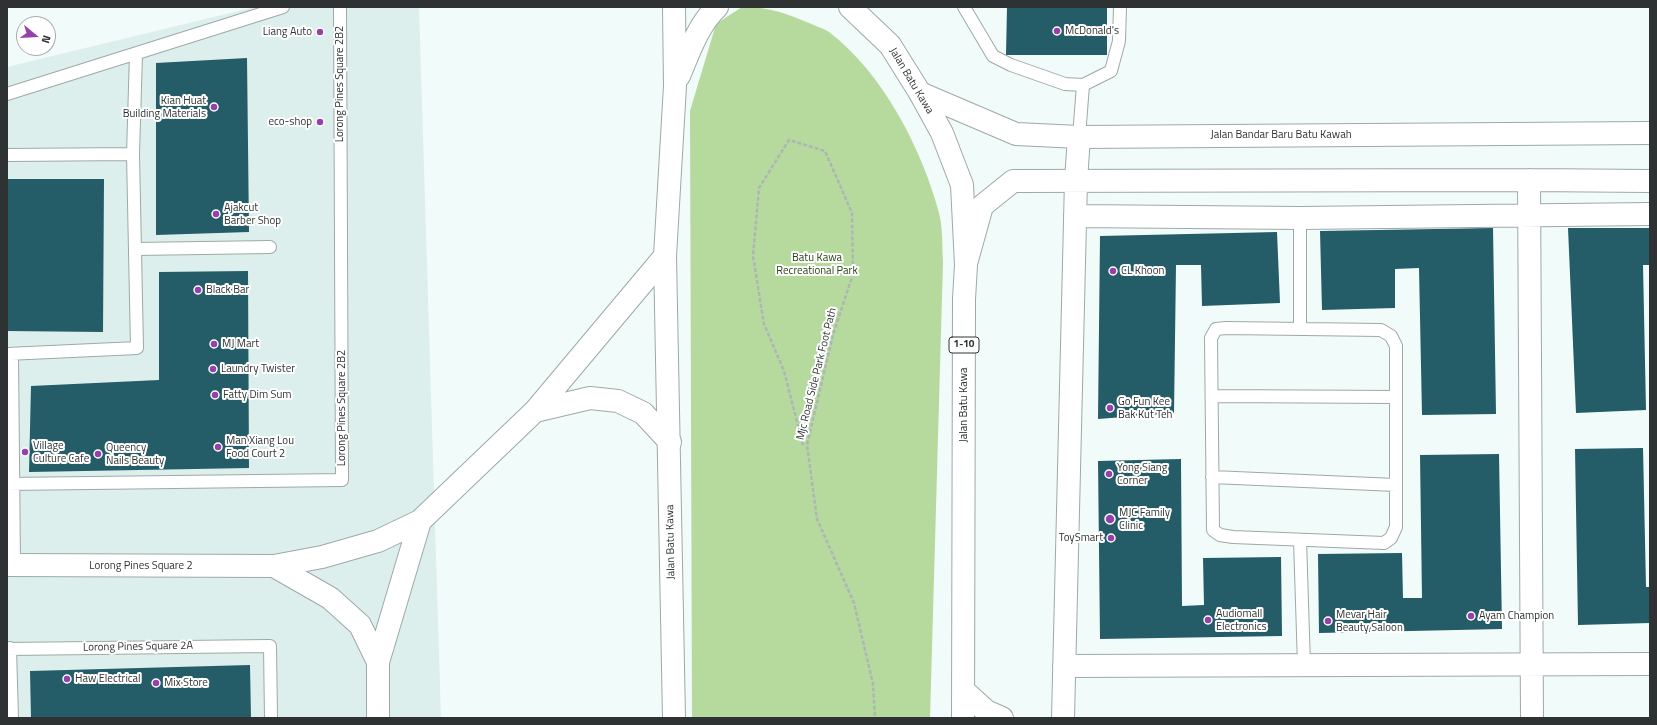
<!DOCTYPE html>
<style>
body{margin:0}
#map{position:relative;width:1657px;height:725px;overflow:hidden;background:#f0fbfa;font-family:"Titillium Web",sans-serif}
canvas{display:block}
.frame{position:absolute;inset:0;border:8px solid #2e3232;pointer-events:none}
.north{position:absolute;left:16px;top:16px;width:40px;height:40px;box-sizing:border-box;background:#fff;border:1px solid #abadad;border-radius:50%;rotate:108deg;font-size:11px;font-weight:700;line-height:16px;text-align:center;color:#2e3232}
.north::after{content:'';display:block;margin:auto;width:14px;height:18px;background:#9640ad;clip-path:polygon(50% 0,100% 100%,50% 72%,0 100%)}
</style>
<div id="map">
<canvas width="1657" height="725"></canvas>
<div class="frame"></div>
<div class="north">N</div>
</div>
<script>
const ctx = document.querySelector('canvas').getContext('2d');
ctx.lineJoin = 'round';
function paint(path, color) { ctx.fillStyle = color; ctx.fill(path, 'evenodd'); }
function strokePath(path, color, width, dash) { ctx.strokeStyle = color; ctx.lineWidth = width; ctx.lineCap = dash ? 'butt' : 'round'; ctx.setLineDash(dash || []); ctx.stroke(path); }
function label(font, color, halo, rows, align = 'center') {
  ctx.font = font + ' "Titillium Web",sans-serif'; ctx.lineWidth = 4; ctx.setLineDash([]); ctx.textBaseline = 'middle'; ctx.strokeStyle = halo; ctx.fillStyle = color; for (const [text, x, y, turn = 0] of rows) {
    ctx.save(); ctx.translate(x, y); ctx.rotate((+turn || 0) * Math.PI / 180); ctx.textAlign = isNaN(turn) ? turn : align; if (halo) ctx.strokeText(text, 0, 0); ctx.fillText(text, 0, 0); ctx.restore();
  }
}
paint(new Path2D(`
 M255,7H419L441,718H7V67Z`), '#dcefec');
paint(new Path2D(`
 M742,7C769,7 785,13 809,23C815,26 823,28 829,32C883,73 922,149 939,213C943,228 942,246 943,262L930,718H692L690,111L716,24Z`), '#b6da9e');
paint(new Path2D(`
 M1007,7H1107V55H1006Z
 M247,58L249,232L156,235V63Z
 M7,179H104L103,332L7,331Z
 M1493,228L1496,414L1422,415L1419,268L1395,269V308L1322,310L1320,231Z
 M1568,228H1650V265H1643L1646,410L1576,413Z
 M1277,232L1280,303L1202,306L1201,265H1176L1174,413L1098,419L1100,236Z
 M248,271L249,468L29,472L31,386L159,380V272Z
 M1643,448L1646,587H1650V623L1578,625L1575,449Z
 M1499,454L1502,629L1319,633L1318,554L1402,553L1403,598H1422L1420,455Z
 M1181,459L1182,606L1204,605L1203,558L1281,557L1282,636L1100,639L1098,461Z
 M250,665L251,718H31L30,671Z`), '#245c67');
const service = new Path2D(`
 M964,7L993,56L1011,65L1065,84L1083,85L1111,71L1119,41L1120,7
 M7,94L283,7
 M1079,137L1083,85
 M133,154L136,54
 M7,155L133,154L137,348L7,354
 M135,249L270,247
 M1226,328L1381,330L1391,336L1396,346V527L1391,538L1384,543L1233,537L1220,535L1213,530L1211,338L1216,329Z
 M1300,329V218
 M12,354L14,565
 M1212,396L1396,397
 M1212,477L1396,485
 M7,484L342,480L340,7
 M1300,540L1304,665
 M10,648L12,718
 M7,649L270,646L271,718`);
const minor = new Path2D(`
 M920,93L1016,134L1079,137L1650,133
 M1529,180L1532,718
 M1075,216L1300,218L1650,214
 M967,260L982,206L1013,181L1529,180L1650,181
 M535,411L590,398L618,401L643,413L670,442
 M7,565L274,566L322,557L378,541L420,521
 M274,566L330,598L360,625L378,662
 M1064,666L1650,664
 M964,691L986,711L1002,718
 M378,718V662L420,521L535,411L665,256
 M1063,718L1076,180L1079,137`);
const trunk = new Path2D(`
 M850,7L890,45L920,93L942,133L962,185L966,265L964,299L963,718
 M679,76C689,52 698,25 717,7
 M674,718L665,256L675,86L674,7`);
strokePath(service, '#9ea9a7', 14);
strokePath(minor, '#9ea9a7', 24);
strokePath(trunk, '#9ea9a7', 24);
strokePath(new Path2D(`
 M803,445L784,371L764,324L753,256L759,188L789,140L825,151L852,213L853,274L833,335L807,445L817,519L854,603L873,684L875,718`), '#adb5b5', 2.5, [4, 2]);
strokePath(service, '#fff', 12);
strokePath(minor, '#fff', 22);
strokePath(trunk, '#fff', 22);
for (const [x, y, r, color] of [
 [1057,31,4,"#9640ad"],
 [320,32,4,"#9640ad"],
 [214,107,4,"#9640ad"],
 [320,122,4,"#9640ad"],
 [216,214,4,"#9640ad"],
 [1113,271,4,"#9640ad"],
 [198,290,4,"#9640ad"],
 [214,344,4,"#9640ad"],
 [213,369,4,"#9640ad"],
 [215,395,4,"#9640ad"],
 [1110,408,4,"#9640ad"],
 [218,447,4,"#9640ad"],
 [25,452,4,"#9640ad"],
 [98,454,4,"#9640ad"],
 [1109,474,4,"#9640ad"],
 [1110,519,5,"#9640ad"],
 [1111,538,4,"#9640ad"],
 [1471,616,4,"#9640ad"],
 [1208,620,4,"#9640ad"],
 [1328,621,4,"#9640ad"],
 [67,679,4,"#9640ad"],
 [156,683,4,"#9640ad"]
]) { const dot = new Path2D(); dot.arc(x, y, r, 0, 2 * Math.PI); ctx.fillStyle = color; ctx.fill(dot); strokePath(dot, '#fff', 1.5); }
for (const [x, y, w] of [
 [964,345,30]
]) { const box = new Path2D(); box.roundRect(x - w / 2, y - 8, w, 16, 3); ctx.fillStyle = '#fff'; ctx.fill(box); strokePath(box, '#2e3232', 1); }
label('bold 10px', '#2e3232', null, [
 ["1-10",964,345]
]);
label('11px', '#2e3232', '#fff', [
 ["McDonald's",1065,31],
 ["Liang Auto",312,32,"right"],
 ["Kian Huat",206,101,"right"],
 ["Building Materials",206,114,"right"],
 ["eco-shop",312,122,"right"],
 ["Ajakcut",224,208],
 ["Barber Shop",224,221],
 ["CL Khoon",1121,271],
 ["Black Bar",206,290],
 ["MJ Mart",222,344],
 ["Laundry Twister",221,369],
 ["Fatty Dim Sum",223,395],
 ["Go Fun Kee",1118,402],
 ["Bak Kut Teh",1118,415],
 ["Man Xiang Lou",226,441],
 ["Food Court 2",226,454],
 ["Village",33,446],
 ["Culture Cafe",33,459],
 ["Queency",106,448],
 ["Nails Beauty",106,461],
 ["Yong Siang",1117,468],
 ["Corner",1117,481],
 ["MJC Family",1119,513],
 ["Clinic",1119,526],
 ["ToySmart",1103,538,"right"],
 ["Audiomall",1216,614],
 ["Electronics",1216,627],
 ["Mevar Hair",1336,615],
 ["Beauty Saloon",1336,628],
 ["Ayam Champion",1479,616],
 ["Haw Electrical",75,679],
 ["Mix Store",164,683]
], 'left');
label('11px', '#2e3232', '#fff', [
 ["Jalan Batu Kawa",911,81,59],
 ["Lorong Pines Square 2B2",340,84,-90],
 ["Jalan Bandar Baru Batu Kawah",1281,135],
 ["Mjc Road Side Park Foot Path",817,374,-76],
 ["Jalan Batu Kawa",964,405,-90],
 ["Lorong Pines Square 2B2",342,408,-90],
 ["Jalan Batu Kawa",671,542,-91],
 ["Lorong Pines Square 2",141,566],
 ["Lorong Pines Square 2A",138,647,-1]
]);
label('11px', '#284213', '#fff', [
 ["Batu Kawa",817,258],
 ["Recreational Park",817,271]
]);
</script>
